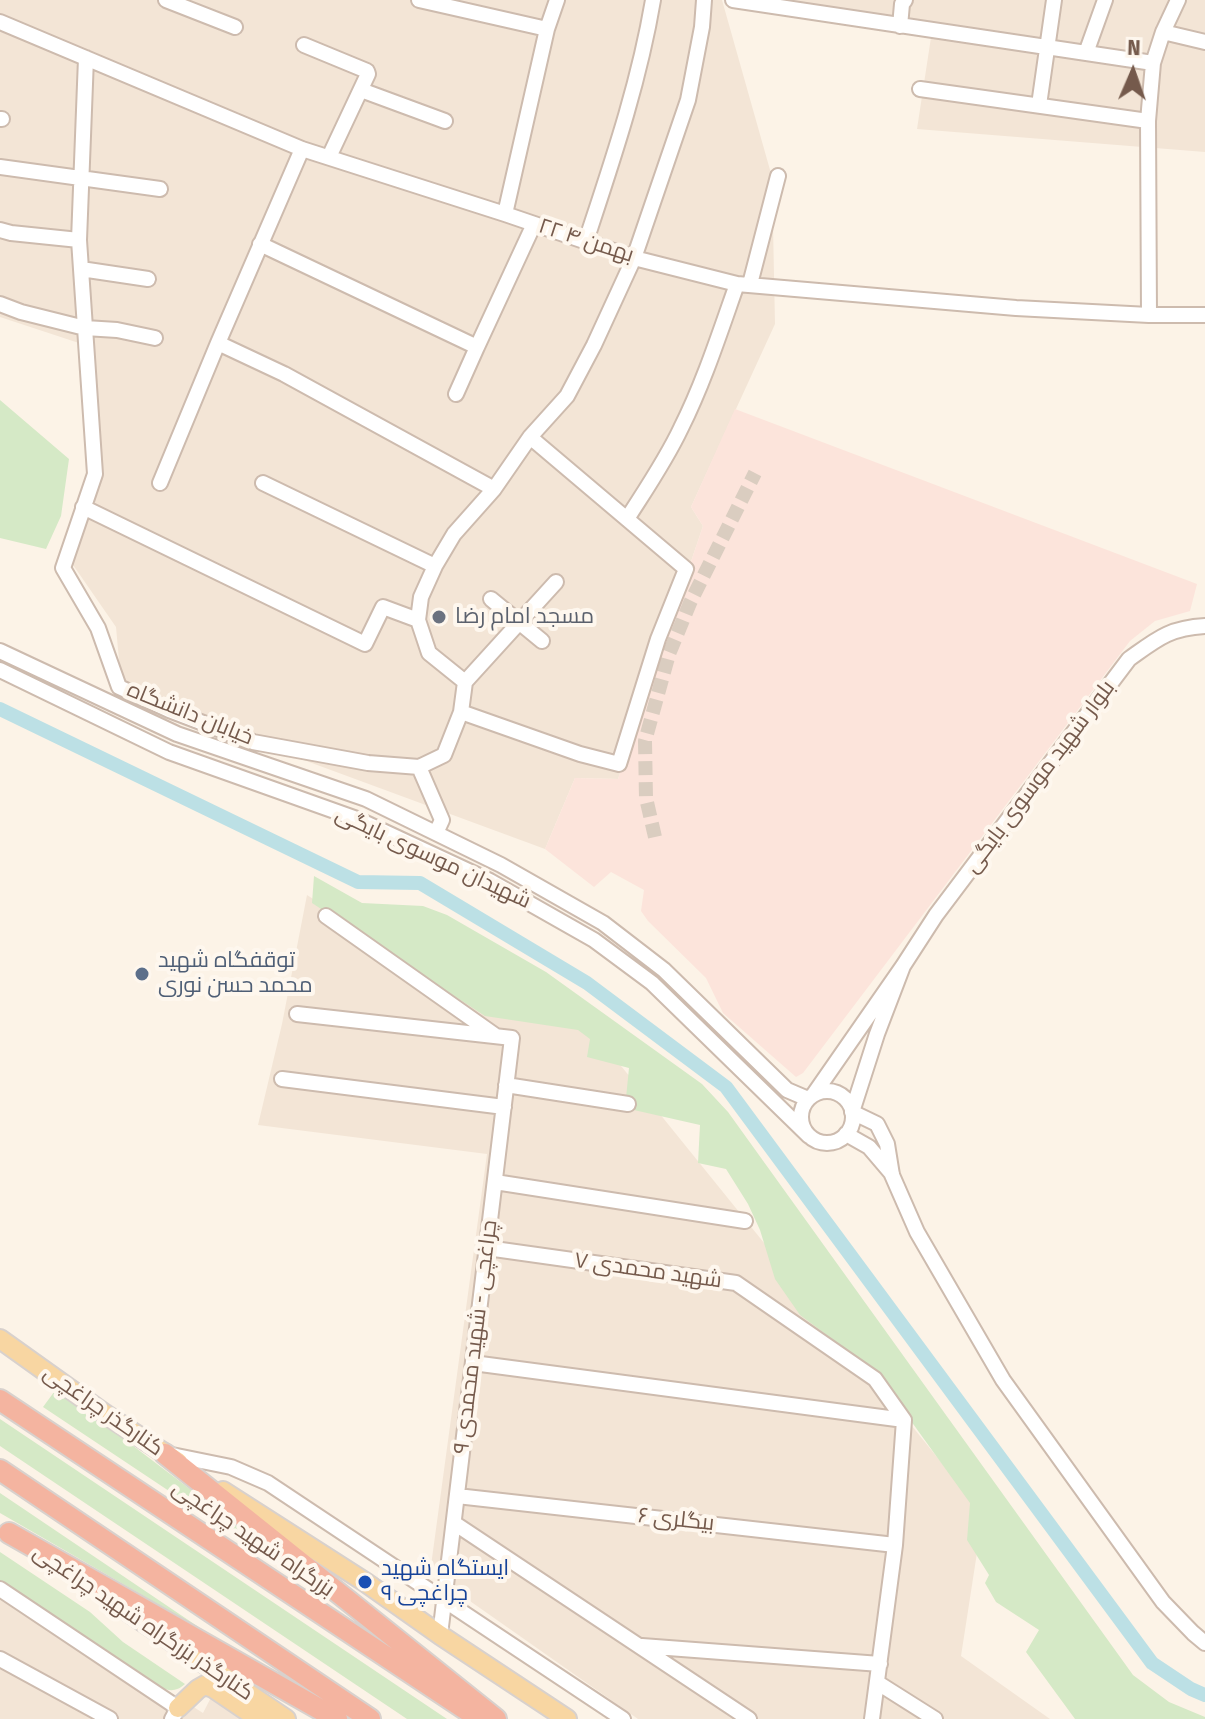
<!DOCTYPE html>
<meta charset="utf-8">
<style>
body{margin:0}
#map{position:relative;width:1205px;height:1719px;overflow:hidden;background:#fcf3e7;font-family:"Fira Sans Condensed",sans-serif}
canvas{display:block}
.north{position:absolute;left:1093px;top:32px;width:80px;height:80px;-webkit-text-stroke:6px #fef7ee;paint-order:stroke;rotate:2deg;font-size:22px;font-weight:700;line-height:32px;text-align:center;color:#755a4c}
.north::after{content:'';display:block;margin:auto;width:28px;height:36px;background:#755a4c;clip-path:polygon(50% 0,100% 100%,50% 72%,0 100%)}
</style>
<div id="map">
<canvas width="1205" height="1719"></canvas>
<div class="north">N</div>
</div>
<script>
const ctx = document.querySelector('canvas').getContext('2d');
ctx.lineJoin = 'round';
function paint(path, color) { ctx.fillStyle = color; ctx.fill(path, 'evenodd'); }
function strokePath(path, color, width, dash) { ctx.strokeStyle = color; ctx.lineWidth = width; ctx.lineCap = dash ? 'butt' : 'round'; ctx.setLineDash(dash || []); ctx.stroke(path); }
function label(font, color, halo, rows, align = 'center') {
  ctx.font = font + ' "Fira Sans Condensed",Cairo,sans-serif'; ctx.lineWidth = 8; ctx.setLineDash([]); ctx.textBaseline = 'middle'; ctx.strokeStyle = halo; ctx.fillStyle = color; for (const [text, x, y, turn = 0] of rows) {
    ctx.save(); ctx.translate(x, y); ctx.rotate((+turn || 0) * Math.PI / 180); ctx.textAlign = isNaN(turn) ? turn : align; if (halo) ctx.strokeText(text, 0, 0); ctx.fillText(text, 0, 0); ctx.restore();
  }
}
paint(new Path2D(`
 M0,0H722L772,177L775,324L691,507L703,526L618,779L575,778L545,849L122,693L116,627L71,562L98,486L91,347L0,317Z
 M762,0H1205V152L917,129L932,31Z
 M307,895L491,1013L588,1025L983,1514L961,1656L1050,1719H638L430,1573L487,1154L258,1125L282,1024Z
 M0,1584L203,1713L221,1678L280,1719H0Z`), '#f3e5d6');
paint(new Path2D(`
 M735,409L1197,584L1190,611L1155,621L1130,641L803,1073L796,1077L723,1013L706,978L648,921L641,911L644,890L611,872L594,887L545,849L575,778L618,779L703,526L691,507Z`), '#fce4db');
paint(new Path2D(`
 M0,400L69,459L61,516L46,549L0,538Z
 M314,876L362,903L423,906L447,915L546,972L702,1084L728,1112L1133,1675L1169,1702L1205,1717V1719H1075L1026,1652L1039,1630L996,1602L985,1583L989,1575L967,1540L970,1503L875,1371L800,1315L775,1279L760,1230L748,1204L726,1169L698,1163L700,1125L625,1108L629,1068L587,1057L590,1039L578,1030L485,1016L312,903Z
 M57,1388L261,1543L295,1575L43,1407Z
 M0,1419L447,1719H407L0,1446Z
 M0,1493L206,1632L0,1513Z
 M0,1552L90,1612L123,1642L185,1684C173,1695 164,1689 151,1683L0,1583Z`), '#d5e9c6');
strokePath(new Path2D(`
 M0,709L358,882L420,883L587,983L726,1087L1152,1663L1191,1689L1205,1695`), '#bce0e5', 14);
strokePath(new Path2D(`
 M655,837L646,798L645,741L669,654L690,603L755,473`), '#dacdc0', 14, [14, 7]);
const minor = new Path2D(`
 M166,0L235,27
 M419,0L547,29
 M733,0L1153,63
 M0,22L302,149L505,214L634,258L737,284L1016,308L1149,315H1205
 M900,26L902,4L905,0
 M1163,32L1205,42
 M304,45L367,71L368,74L329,157
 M1086,53L1105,0
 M86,58L79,240L95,474L63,568L98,628L119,687L169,710L253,742L368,763L419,767L444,755L461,712L465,682L429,653L418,620L421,597L435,566L454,534L494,489L530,437L567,396L594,345L634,258L688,100L702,27L704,0
 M920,89L1148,121
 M361,90L445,121
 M1039,105L1054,0
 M0,119H2
 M0,167L160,189
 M505,214L547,29L557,0
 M0,230L11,233L79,240
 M586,241C612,162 639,83 653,0
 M260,244L477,347L534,224
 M81,269L148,279
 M750,284L778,176
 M0,304L21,312L85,328L117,330L155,338
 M1149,315L1148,121L1153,63L1163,32L1178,0
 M218,343L284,374L494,489
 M456,394L477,347
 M160,483L218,343L302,149
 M263,483L435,566
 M83,507L365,644L383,607L418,620
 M627,519C646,489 666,460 681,428C704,382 720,332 737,284
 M491,599L542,641
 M0,651L177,734L366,799L501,865L603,923L664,970L787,1090L808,1099
 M0,670L169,752L357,819L490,881L594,940L652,983L809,1136
 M465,682L556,582
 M461,712L580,754L619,764L658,639L686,569L530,437
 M419,767L442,820L436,833
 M326,916L496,1036
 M903,966L877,1034L852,1112L877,1124L887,1144L892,1175L917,1232L1003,1380L1163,1602L1193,1633L1205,1643
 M297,1014L512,1038L440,1635
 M282,1079L504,1107
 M506,1085L628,1104
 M801 1117a26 26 0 1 1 52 0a26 26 0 1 1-52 0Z
 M814,1094L903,966L936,915L1129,659C1157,639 1169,628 1205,626
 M846,1134L869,1147L892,1174
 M495,1182L745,1221
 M487,1248L736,1283L875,1379L904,1420
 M473,1363L904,1420
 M167,1454L231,1467L268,1483L623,1719
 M457,1496L895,1545
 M454,1523L749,1719
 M0,1589L178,1708L172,1719
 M642,1646L880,1664
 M0,1659L110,1719
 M878,1683L935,1719
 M872,1719L895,1545L904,1420`);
const major = new Path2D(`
 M0,1339L105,1414L178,1462
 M223,1491L365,1582L440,1635L567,1719
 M109,1599L286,1719
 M178,1708L198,1689L205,1685L213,1688L247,1711L266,1719`);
const highway = new Path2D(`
 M0,1400L480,1719
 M165,1454L496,1719
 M0,1470L370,1719
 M9,1533L337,1719`);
strokePath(minor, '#cdbbae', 18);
strokePath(major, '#d8d1cd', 22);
strokePath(highway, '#d8d1cd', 24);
strokePath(minor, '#fff', 14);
strokePath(major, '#f8d6a2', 18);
strokePath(highway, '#f4b4a0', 20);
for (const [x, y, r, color] of [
 [439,617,8,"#6b7280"],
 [142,974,8,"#5c6f8a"],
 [365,1582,8,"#1a4fb4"]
]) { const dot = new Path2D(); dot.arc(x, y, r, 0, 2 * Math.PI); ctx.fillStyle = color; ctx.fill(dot); strokePath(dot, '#fef7ee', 3); }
label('22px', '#755a4c', '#fef7ee', [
 ["۲۲ بهمن ۴",586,241,18],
 ["خیابان دانشگاه",190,714,22],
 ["بلوار شهید موسوی بایگی",1040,777,-53],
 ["شهیدان موسوی بایگی",433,858,25],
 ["شهید محمدی ۷",648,1271,8],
 ["۹ چراغچی - شهید محمدی",476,1337,-83],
 ["کنارگذر چراغچی",103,1411,35],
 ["بیگلری ۶",676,1520,6],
 ["بزرگراه شهید چراغچی",253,1539,34],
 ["کنارگذر بزرگراه شهید چراغچی",143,1623,34]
]);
label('22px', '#5b616d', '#fef7ee', [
 ["مسجد امام رضا",455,617]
], 'left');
label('22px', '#4e5e75', '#fef7ee', [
 ["توقفگاه شهید",158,961],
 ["محمد حسن نوری",158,986]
], 'left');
label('22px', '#164399', '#fef7ee', [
 ["ایستگاه شهید",381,1569],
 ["چراغچی ۹",381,1594]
], 'left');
</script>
